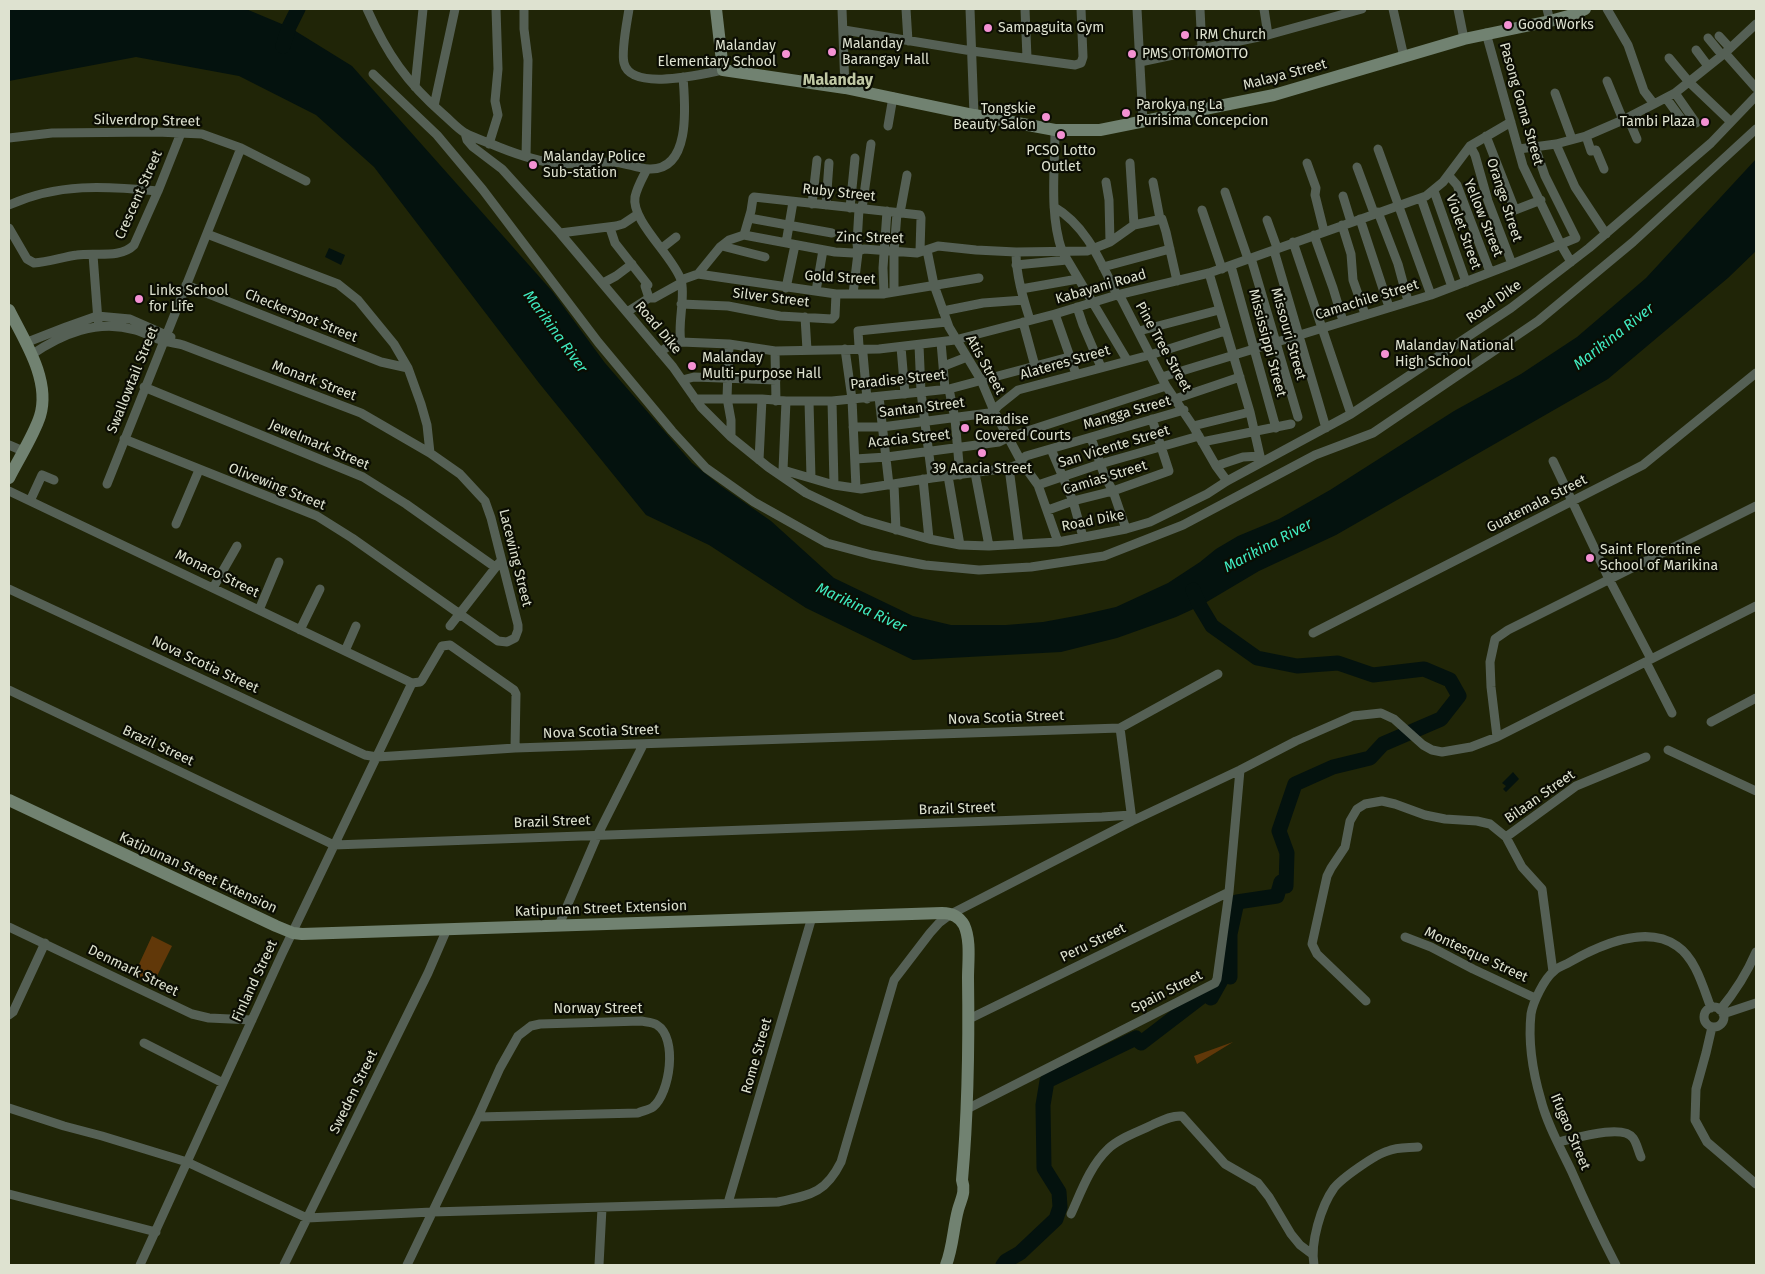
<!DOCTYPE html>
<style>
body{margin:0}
#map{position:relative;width:1765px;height:1274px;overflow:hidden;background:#202507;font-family:"Fira Sans",sans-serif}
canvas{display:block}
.frame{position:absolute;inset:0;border:10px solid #dee2d0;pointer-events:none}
</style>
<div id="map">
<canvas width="1765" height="1274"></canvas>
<div class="frame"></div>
</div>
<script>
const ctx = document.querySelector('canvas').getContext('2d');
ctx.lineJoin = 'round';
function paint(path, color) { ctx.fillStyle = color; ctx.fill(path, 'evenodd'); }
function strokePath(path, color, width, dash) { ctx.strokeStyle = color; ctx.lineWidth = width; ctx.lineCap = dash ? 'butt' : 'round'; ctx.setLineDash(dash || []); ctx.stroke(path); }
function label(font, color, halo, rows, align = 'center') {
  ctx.font = font + ' "Fira Sans",sans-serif'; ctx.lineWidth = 4.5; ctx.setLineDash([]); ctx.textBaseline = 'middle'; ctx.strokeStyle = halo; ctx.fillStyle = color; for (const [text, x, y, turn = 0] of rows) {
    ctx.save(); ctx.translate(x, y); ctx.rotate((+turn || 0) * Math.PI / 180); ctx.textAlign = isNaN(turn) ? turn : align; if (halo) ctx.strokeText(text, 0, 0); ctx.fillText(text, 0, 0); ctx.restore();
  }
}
paint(new Path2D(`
 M152,936L172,946L153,984L134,975Z
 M1233,1042L1197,1064L1194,1056Z`), '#613809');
paint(new Path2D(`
 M9,9H246L289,27L352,66L552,291L605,363L692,463L721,486L771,521L834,578L913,616L951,625H1006L1043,622L1081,615L1116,607L1168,583L1200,562L1216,549L1238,536L1279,519L1330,490L1454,411L1521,374L1577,337L1646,278L1756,159V251L1728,278L1608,379L1336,535L1259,571L1200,606L1176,617L1117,638L1061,652L913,660L806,608L709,545L646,515L539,383L374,167L316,115L239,76L136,57L9,81Z
 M329,248L345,255L341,265L325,257Z
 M1513,772L1519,779L1506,792L1503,789L1506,786L1502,783Z`), '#04120e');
strokePath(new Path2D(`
 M283,46L289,27L298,9
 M1003,1265L1006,1261L1020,1253L1056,1219L1060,1207L1059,1192L1044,1168L1043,1105L1047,1081L1136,1038L1141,1043L1205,994L1211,998L1225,973L1230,977V934L1237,902L1277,896L1281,882L1286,886L1287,853L1279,831L1295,784L1333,767L1370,758L1383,744L1441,719L1459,696L1450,680L1424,669L1373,675L1338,663L1297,666L1257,658L1212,626L1200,606L1193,590`), '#04120e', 15);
strokePath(new Path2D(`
 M367,9C387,54 407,83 444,115C451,121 457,128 465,133C472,137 481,140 489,143C510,152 531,160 554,163C572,165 590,162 608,162C622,161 635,168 649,169C692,171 685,103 683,77
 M524,9V29L528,60L526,157
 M629,9C627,22 621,51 624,63C631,92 702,74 723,70
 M842,9L845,88
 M906,9L908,41
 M970,9L974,115
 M1025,9L1027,58
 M1137,9L1143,122
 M1200,9L1202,49
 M1264,9L1268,35
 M1393,9L1404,57
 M1458,9L1464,39
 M1547,9L1550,21
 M1607,9L1628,45L1644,91L1654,104
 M844,30L972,51L1075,65L1081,63L1083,57L1081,9
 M1486,33L1523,166L1561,245L1571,262
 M1719,36L1730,48
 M1708,38L1722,55
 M1696,50L1708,66
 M1725,53L1756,88
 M1669,58L1689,82L1731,122
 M1140,62L1268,35L1362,9
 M373,74L437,135L483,190L598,342L672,431L706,468L754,502L827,543L872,555L925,565L979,570L1031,567L1104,556L1183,525L1315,455L1373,433L1538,321L1633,242L1756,129
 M1607,81L1623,120
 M415,87L423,9
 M1555,93L1572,139
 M1675,93L1696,123
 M1666,98L1682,120
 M434,106L455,9
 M1628,118L1637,139
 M888,126L893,97
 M1055,130C1055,169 1049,213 1062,251L1127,360
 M465,133L467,140L473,147L502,169L560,233L673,367L701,407L731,437L768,467L806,493L863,520L929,539L960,545L989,546L1058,542L1126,529L1150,522L1207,494L1227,481L1351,414L1511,308L1589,248L1711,143L1756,96
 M1486,136L1515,210L1541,200
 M1586,136L1591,151L1596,150L1604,169
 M9,138L52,133L157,132L202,134L241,148L306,181
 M489,144L498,115L495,101L498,69L496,9
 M1556,144L1575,187L1606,234
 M1470,146L1475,155L1488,201L1512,264
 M1378,149L1431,295
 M1519,149L1556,144L1586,136L1623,120L1654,104L1675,93L1725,53L1756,24
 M1130,163L1134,225
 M1307,163L1316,188L1315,195L1324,231
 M1357,167L1374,213
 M647,169C643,177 637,187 635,197C631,221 673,256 681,280C686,296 677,325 681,342
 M1449,176L1457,185L1490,272
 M1106,182L1109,200L1110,242
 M1153,182L1160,219
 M1434,191L1466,282
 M1225,192L1248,259
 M1343,196L1351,222
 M1421,198L1452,287
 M812,204L817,160
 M9,205C58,183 105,186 158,191
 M826,205L829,163
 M1054,207C1087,226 1101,263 1117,295L1121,298L1166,386L1193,426L1216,466L1227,481
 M850,208L855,158
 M862,209L871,144
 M1202,210L1222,269
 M1378,212L1398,264L1408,301
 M900,213L907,175
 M749,218L832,233
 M1360,219L1389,307
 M1267,220L1276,245L1275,254L1326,428
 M1342,225L1351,254L1353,280L1365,314
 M9,228L27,259L34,263C48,262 63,257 77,255C95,252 120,259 134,245L158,191L181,133
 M610,228L615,243L648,285L645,286L649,298
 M560,233L616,226L623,224L638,214
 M207,234L338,284L358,300L394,344L408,368L421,404L427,425L430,453
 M744,235L751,211L753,198L754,197L920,215L921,218L920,251
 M1314,235L1333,288L1343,321
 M1293,242L1351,414
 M786,243L793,202
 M722,246L765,257
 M662,248L676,237
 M927,250L934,285L949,327L981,380L994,411L1022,463L1038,485L1058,542
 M1016,252C1016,275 1023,298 1030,320
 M93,255L98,321
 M1251,258L1298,417
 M1016,265L1067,260
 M1231,266L1276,428
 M1103,267L1170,249
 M1209,273L1250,412L1260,456
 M698,274L836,294H882L979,278
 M681,280L698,274L720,247L729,240L744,235L835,252L853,253L864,249L917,253L938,246L976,250L1016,252L1087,251L1110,242L1134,225L1162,219L1166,232L1177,281
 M603,283L616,276L632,264
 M186,285L381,362L408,368
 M786,288L795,245
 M1021,289L1078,279
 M816,291L823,250
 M894,292V252L897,213
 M853,294L858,253L857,243L859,209
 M884,294L883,268L887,211
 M681,304L728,306L780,316L832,319L835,316L836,294
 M1077,307L1083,325L1101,367
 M943,311L983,303L1024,300
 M627,312L649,298H654L681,283
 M1055,314L1076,374
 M805,317L807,350
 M1023,322L1035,366
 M1139,331L1219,310
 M941,342L945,389
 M25,343L66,327L97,316L130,319L171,337
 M729,344L727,398L731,420V437
 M919,345L921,392L932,478
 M901,347L905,394
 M845,349L852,399L856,488
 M775,351L776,401
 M660,352L669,346L681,342L729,344L775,351L879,349L955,340L1055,314L1117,295L1209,273L1426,196L1443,182L1470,146L1511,122
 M31,355C62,334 97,319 135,330C145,333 154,338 164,341C170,343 177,343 183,345L361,413L430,453L460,474L485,501L491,518L518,625V630L515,638L507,642L498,641L352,538L317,516L124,439
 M944,366L967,357
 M1162,377L1431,295L1512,264L1576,238L1545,176L1535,147
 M682,380L694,377L776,380
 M144,387L363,477L406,504L495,567
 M949,389L955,419L960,475
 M879,397L889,485
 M695,399H762L786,401H832L921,392L949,389L1069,357
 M867,399L863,354L859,346L858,331L947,322
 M1175,399L1240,377
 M809,401L811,478
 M832,401L834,485
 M1193,426L1250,412
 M853,427H882L989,413L994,411L998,406L1018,390L1150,355L1225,331
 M1091,438L1105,477L1113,491L1126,529
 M1202,442L1291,424
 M9,445L23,451
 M1051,449L1073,501L1083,537
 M855,459L887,457L999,442L1009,437L1166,386
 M759,460L762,399
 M1021,460L1026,456L1184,410
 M1553,461L1609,579L1651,659
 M1216,466L1243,457L1260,456L1262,461
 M1009,468L1019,544
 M783,470L834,485L861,489L932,478L1009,468L1022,463
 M782,473L783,470L786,401
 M975,473L989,546
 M948,476L960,545
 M923,479L929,539
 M107,484L241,148
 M894,485L896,530
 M1038,485L1100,464L1199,436
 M9,491L412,683
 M30,501L42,475L54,480
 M1048,510L1073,501L1113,491L1169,471L1152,419
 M176,524L199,470
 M213,588L237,546
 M9,589L365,755L377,757L515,748L1120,728L1218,674
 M259,610L279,562
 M450,626L499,563
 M300,630L320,589
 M1313,633L1643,465L1756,373
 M345,651L356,626
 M1646,662L1672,713
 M412,683L420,682L422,680L442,646L450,645L514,690L516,694L515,748
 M9,690L334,845L1102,817L1131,815
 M1711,722L1756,698
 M1120,728L1132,820
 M1497,737L1491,687L1490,662L1495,639L1508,630L1756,506
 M1668,750L1756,791
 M1506,837L1576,786L1646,757
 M559,925L598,834L643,745
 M9,927L192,1014L209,1018L252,1020
 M1405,937L1431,947L1473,969L1535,998
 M1366,1001L1317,954L1312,944L1327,876L1331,868L1345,847L1350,821L1357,809L1365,804L1382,801L1395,804L1425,815L1445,819L1477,821L1490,824L1506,837L1522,867L1542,889L1553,972
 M1704 1017a10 10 0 1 1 20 0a10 10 0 1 1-20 0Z
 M1720,1010C1735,992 1747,973 1756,952
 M1723,1014L1756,1003
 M9,1015L13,1012L45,943
 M969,1019L1229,892
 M1712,1027L1706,1053L1696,1089L1695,1120L1707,1142L1756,1184
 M144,1043L223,1083
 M9,1108L64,1126L102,1136L187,1162L307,1218L432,1212L778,1202C810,1195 825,1194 841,1162L894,980L930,933L939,923L951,914L1132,821L1240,770L1296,741L1353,716L1381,713L1394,719L1423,745L1432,750L1442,752L1471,747L1497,737L1756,606
 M967,1109L1215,983L1217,979L1229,892L1240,770
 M1558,1142C1573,1139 1623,1123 1633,1138C1637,1143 1638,1151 1641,1157
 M9,1194L156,1232
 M728,1203L812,917
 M1071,1214C1081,1192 1090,1166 1108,1149C1119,1138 1138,1132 1152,1125C1161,1121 1172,1115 1182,1116L1225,1164L1258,1183L1269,1197L1291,1234L1300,1245L1312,1254
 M140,1265L282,954L412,683
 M284,1265L428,973L447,929
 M407,1265L478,1117L500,1068L518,1036L531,1026L540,1024L641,1021C646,1022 653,1022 657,1025C678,1038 670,1093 653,1107C649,1110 642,1111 638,1113L478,1117
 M599,1265L602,1208
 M1314,1265C1310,1243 1321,1206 1334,1188C1342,1178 1376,1154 1388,1151C1397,1147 1408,1148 1418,1147
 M1616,1265C1600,1234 1585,1202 1571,1170C1560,1147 1547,1124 1541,1100C1533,1073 1528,1042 1531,1014C1533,1002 1544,979 1554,971C1558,967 1565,965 1570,962C1598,946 1646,924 1677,946C1696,959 1703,987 1711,1008`), '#556055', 9);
strokePath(new Path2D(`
 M716,9L723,70L845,88L974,115L1055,130H1100L1274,95L1464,39L1550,21L1572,15L1585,9
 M9,310C24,340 51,380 40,416C34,435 18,460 9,478
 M9,800L276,926L293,933L302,934L942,913C951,913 959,916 964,925C971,940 968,962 968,978C969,1045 968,1113 962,1180C966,1192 961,1199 958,1210C953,1229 953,1247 946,1265`), '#718271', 12);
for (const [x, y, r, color] of [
 [1508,25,5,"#f491d3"],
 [988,28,5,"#f491d3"],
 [1185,35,5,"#f491d3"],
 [832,52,5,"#f491d3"],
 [786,54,5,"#f491d3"],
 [1132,54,5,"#f491d3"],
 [1126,113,5,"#f491d3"],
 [1046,117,5,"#f491d3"],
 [1705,122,5,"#f491d3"],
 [1061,135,5,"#f491d3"],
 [533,165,5,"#f491d3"],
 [139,299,5,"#f491d3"],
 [1385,354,5,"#f491d3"],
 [692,366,5,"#f491d3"],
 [965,428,5,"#f491d3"],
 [982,453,5,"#f491d3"],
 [1590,558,5,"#f491d3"]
]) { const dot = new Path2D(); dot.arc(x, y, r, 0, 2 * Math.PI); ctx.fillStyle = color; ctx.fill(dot); strokePath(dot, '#0b0d03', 2); }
label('14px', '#dee2d0', '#0b0d03', [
 ["Good Works",1518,25],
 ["Sampaguita Gym",998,28],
 ["IRM Church",1195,35],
 ["Malanday",842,44],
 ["Barangay Hall",842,60],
 ["Malanday",776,46,"right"],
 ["Elementary School",776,62,"right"],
 ["PMS OTTOMOTTO",1142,54],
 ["Parokya ng La",1136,105],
 ["Purisima Concepcion",1136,121],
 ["Tongskie",1036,109,"right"],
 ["Beauty Salon",1036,125,"right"],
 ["Tambi Plaza",1695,122,"right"],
 ["PCSO Lotto",1061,151,"center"],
 ["Outlet",1061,167,"center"],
 ["Malanday Police",543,157],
 ["Sub-station",543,173],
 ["Links School",149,291],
 ["for Life",149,307],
 ["Malanday National",1395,346],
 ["High School",1395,362],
 ["Malanday",702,358],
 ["Multi-purpose Hall",702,374],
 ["Paradise",975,420],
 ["Covered Courts",975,436],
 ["39 Acacia Street",982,469,"center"],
 ["Saint Florentine",1600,550],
 ["School of Marikina",1600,566]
], 'left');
label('14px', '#dee2d0', '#0b0d03', [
 ["Malaya Street",1285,75,-15],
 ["Pasong Goma Street",1521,104,74],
 ["Silverdrop Street",147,121,1],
 ["Ruby Street",839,193,6],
 ["Crescent Street",139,195,-66],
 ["Orange Street",1504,200,72],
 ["Yellow Street",1483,218,68],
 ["Violet Street",1463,232,70],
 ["Zinc Street",870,238,1],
 ["Gold Street",840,278,3],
 ["Kabayani Road",1101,287,-16],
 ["Silver Street",771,298,7],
 ["Camachile Street",1367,300,-17],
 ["Road Dike",1494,302,-35],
 ["Checkerspot Street",301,316,22],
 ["Road Dike",658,328,50],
 ["Missouri Street",1288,334,74],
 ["Mississippi Street",1267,343,75],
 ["Pine Tree Street",1163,347,61],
 ["Alateres Street",1065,363,-16],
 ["Atis Street",985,365,61],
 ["Swallowtail Street",133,380,-68],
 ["Paradise Street",898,380,-6],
 ["Monark Street",314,381,21],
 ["Santan Street",922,408,-7],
 ["Mangga Street",1127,413,-16],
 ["Acacia Street",909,439,-6],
 ["Jewelmark Street",319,445,23],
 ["San Vicente Street",1114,447,-17],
 ["Camias Street",1105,478,-17],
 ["Olivewing Street",277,487,22],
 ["Guatemala Street",1537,504,-27],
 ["Road Dike",1093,521,-11],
 ["Lacewing Street",515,558,76],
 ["Monaco Street",217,574,26],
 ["Nova Scotia Street",205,665,25],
 ["Nova Scotia Street",1006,718,-2],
 ["Nova Scotia Street",601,732,-2],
 ["Brazil Street",158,746,25],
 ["Bilaan Street",1540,797,-35],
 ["Brazil Street",957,809,-2],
 ["Brazil Street",552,822,-2],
 ["Katipunan Street Extension",198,873,25],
 ["Katipunan Street Extension",601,909,-2],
 ["Peru Street",1093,943,-26],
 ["Montesque Street",1476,955,25],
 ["Denmark Street",133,971,26],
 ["Finland Street",255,981,-65],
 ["Spain Street",1167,992,-27],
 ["Norway Street",598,1009],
 ["Rome Street",757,1056,-74],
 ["Sweden Street",354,1092,-64],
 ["Ifugao Street",1570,1132,67]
]);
label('italic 15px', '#40ebc1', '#0b0d03', [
 ["Marikina River",555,332,54],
 ["Marikina River",1614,337,-38],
 ["Marikina River",1268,546,-28],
 ["Marikina River",861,608,25]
]);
label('bold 16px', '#c0c8a4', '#0b0d03', [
 ["Malanday",838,81]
]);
</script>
